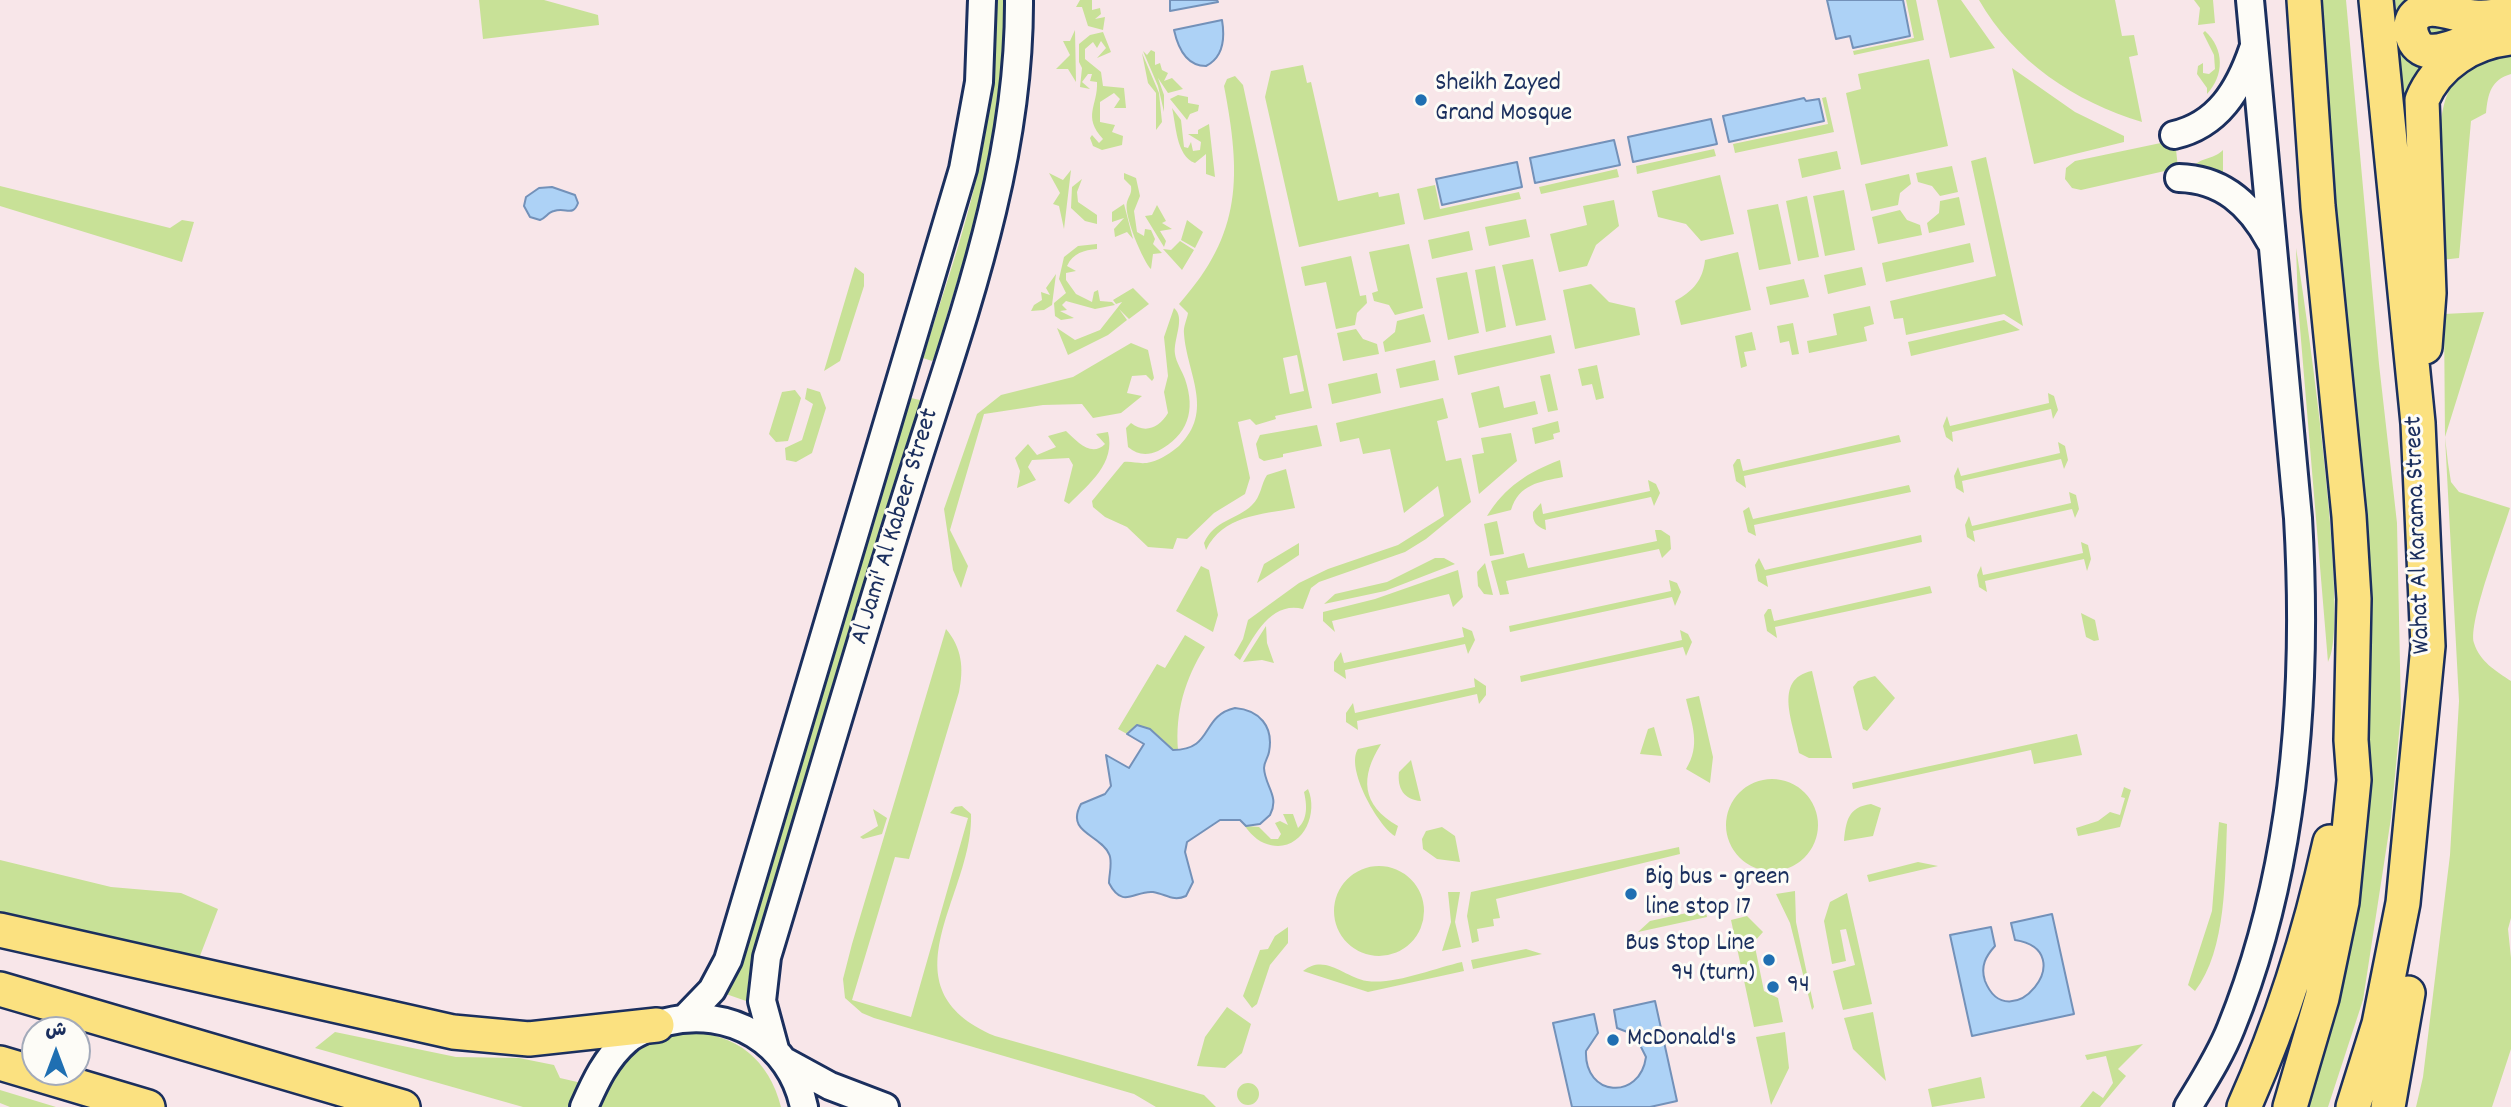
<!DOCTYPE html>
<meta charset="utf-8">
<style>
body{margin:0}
#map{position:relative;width:2511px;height:1107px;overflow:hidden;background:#f8e6e9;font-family:Dekko,"Playpen Sans Arabic",sans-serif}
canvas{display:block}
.north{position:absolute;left:21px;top:1016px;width:70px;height:70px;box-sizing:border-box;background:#fdfcf7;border:2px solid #a3aaba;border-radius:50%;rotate:0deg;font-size:19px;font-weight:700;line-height:28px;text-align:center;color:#1b2f5e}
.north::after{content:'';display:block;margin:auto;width:24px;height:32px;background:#1f6fb2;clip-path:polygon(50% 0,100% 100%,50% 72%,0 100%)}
</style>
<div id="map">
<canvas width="2511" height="1107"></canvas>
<div class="north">ش</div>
</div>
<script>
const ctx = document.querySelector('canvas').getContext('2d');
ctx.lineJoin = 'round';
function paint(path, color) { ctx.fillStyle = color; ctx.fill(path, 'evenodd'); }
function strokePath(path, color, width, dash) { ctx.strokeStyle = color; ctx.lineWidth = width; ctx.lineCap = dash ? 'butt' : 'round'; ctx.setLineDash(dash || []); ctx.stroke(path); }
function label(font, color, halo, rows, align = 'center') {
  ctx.font = font + ' Dekko,sans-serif'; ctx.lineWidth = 6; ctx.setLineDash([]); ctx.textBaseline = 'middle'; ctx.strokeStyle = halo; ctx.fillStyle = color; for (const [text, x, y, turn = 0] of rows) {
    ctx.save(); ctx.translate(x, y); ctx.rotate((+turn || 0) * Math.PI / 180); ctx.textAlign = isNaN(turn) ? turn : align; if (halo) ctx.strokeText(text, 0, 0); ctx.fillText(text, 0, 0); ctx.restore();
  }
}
paint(new Path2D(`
 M479,0H544L598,15L599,25L483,39Z
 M995,0H1006C1007,106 982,205 950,305C944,322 942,347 932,361L923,358C946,283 974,207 986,129C993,86 995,43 995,0Z
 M1080,0H1092V10L1100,8L1101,14L1095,19L1105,17L1103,30L1088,26L1082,7H1076Z
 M1906,0H1916L1924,40L1854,55L1853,51L1914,38Z
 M1937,0H1961L1995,48L1950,58Z
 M1979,0H2115L2122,36L2134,35L2138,55L2129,57L2142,122C2075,102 2014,61 1979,0Z
 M2213,0L2215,23L2198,25L2200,8L2194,0Z
 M2312,0H2346L2379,364L2397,523L2401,713L2391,818L2363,1000L2328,1107H2294L2357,815Z
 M2395,0H2435L2469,17C2437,50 2416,68 2405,114Z
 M1075,30L1076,82L1068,69H1056L1070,55L1063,41H1070Z
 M2205,31C2225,49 2224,76 2207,94V88L2197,74L2198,66L2203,63V73L2209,74L2215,69L2214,55L2203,33Z
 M1103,32L1111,52L1097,58L1106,48L1101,41L1097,48L1093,42L1085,49V59L1101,72L1103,86L1124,88L1126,108H1114L1120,99L1114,93L1100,102V122L1115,125L1112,132L1123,136L1122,145L1102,150L1093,146L1090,138L1092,135L1099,143L1103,139C1082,116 1098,106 1097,82L1090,81L1092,74H1088L1082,82L1090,89L1080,87L1082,68L1079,62V44L1090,35Z
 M1151,50L1155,52V65L1160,63L1162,70L1168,73L1164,81L1172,78L1183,89L1168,93L1158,78L1164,95V112L1158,86L1143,51L1147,55Z
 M1142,53L1159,93L1162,122L1156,130V93L1148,83Z
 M2511,54V74C2491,80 2488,93 2486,113L2471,121L2459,258L2441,260C2440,229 2440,199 2440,168C2439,108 2440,63 2511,54Z
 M1929,59L1948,146L1861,165L1846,93L1861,89L1858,74Z
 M1303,65L1307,83L1311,82L1338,201L1378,192L1379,197L1399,193L1405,224L1299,247L1265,97L1271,71Z
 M2012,68L2075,112L2124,136V142L2034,164Z
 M1235,76L1243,85L1312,408L1275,416L1276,419L1256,425L1250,419L1238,422L1250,478L1245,494L1214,513L1187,539L1177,538L1173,549L1148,547L1127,527L1105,517L1093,507L1092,501L1124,462C1133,461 1141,465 1151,462C1160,460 1172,452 1179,446C1215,411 1187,374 1184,334C1183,326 1187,320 1188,313L1179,304C1243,233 1241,175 1224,86L1227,79ZM1297,355L1304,391L1290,394L1283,358Z
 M1178,95L1188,97V103L1199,105L1198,111L1190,114L1187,120L1170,99Z
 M1826,97L1834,132L1735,153L1733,144L1828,124L1822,98Z
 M1172,108L1181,120L1184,147L1188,148L1191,142L1193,151L1200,150L1201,142L1188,134H1198V130L1209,124L1215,177L1206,174V154L1195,163C1176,156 1176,124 1172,108Z
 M2175,140L2178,168L2081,190L2072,188L2065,179L2066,168L2075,161Z
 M1714,149L1716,156L1637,174L1636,166Z
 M2223,150V176L2190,169C2200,157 2213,160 2223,150Z
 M1837,151L1841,169L1802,178L1798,159Z
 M1986,157L2023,326L2004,314L1906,335L1903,318L1894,319L1890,301L1996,276L1971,161Z
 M1952,166L1958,192L1940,196L1932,186L1918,182L1916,173Z
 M1617,169L1619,177L1541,194L1539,187Z
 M1071,170L1064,229L1059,206L1053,204L1060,193L1049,173L1063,180Z
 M1124,173L1136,178L1140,196L1134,211L1137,232L1144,236L1145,229L1151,230L1155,239L1153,244L1162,253L1153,254L1151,269C1144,263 1123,215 1127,202C1129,195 1132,194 1131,186L1124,179Z
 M1909,174L1911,184L1900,193L1898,205L1871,211L1865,184Z
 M1720,175L1734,234L1701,241L1686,224L1658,217L1652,191Z
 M1082,179L1077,192L1078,202L1097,215V224L1085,221L1071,208L1072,187Z
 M1435,185L1440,209L1519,192L1521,199L1424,220L1417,189Z
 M0,186L170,228L182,220L194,222L182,262L0,206Z
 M1844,190L1855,250L1825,256L1813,196Z
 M1807,196L1819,257L1798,261L1786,201Z
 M1959,197L1965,225L1929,233L1927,223L1939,213L1940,201Z
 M1614,200L1619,226L1596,245L1587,266L1559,272L1550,234L1587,225L1583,206Z
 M1124,204L1133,239L1127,232L1115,237L1114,229L1124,218L1112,222V212Z
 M1778,204L1791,264L1759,270L1747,210Z
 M1157,205L1166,221L1162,223L1172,229L1160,231L1166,241L1164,247L1145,216L1152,215Z
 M1900,210L1907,220L1920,225L1922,235L1878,244L1872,217Z
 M1526,219L1530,237L1489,246L1485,227Z
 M1187,220L1203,232L1195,248L1181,240Z
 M1469,231L1473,250L1432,259L1428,240Z
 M1180,241L1194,250L1182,270L1163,249L1171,250Z
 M1970,243L1974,262L1886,282L1882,263Z
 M1097,244V249C1084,250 1073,253 1067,266L1076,271L1066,273V280L1076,294L1092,302L1094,292L1098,290L1100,301L1112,302L1115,305L1095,309L1066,301L1062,305L1067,310L1060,311L1074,318L1061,320L1055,316L1054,303L1066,293L1059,279L1064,257L1078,246Z
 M1409,244L1423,308L1395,315L1389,305L1374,301L1372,293L1378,291L1369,252Z
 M2296,248C2306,306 2352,629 2328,662L2298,304Z
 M1738,252L1751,310L1681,325L1675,301C1693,291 1703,280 1705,260Z
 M1351,256L1360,296L1366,295L1367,303L1357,313L1355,325L1336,329L1326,282L1305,286L1301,267Z
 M1533,259L1546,320L1516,326L1502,265Z
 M1495,266L1506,327L1486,332L1475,270Z
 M855,267L864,274V286L840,361L824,371Z
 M1862,267L1866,285L1828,294L1824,275Z
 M1467,272L1479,333L1448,340L1436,278Z
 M1056,274L1052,305L1044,310L1031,311L1034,305L1042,300L1041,292L1050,295L1046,288Z
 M1804,279L1809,297L1770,305L1766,287Z
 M1591,284L1609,302L1635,308L1640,335L1575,349L1563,290Z
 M1133,288L1149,304L1129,319L1119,309L1127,320L1108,335L1068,355L1057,328L1075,340L1100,330L1122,302L1116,304L1113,300Z
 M1870,306L1874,324L1864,327L1867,341L1809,353L1807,341L1837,335L1833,314Z
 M1174,308C1186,318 1173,339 1175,354C1176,362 1182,371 1185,379C1196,411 1188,435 1158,451C1147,456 1137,455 1128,447L1126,428L1131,423C1145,434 1159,428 1168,413L1164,392L1168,376L1164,337Z
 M2484,312L2445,437L2448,463L2451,482L2459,492L2510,508C2502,534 2468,622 2474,643C2480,662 2496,671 2511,681V918L2508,929L2511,958V1049L2492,1107H2416L2423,1077L2450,855L2459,701L2445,437L2444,314Z
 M1424,314L1431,342L1385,352L1383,342L1395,332L1397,321Z
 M2004,320L2020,330L1911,356L1908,342Z
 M1793,323L1799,354L1792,355L1789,341L1780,343L1777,326Z
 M1356,329L1363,339L1377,344L1379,354L1343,361L1337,333Z
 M1752,332L1756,350L1744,352L1747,366L1741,368L1735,336Z
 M1551,335L1555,353L1458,375L1454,356Z
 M1131,343L1148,350L1154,378L1152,381L1146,375L1132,376L1127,393L1142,396L1121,413L1093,418L1082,404L1043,405L984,414L950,530L968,566L961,588L953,570L944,509L977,414L1001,395L1073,377Z
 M1435,360L1439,380L1400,388L1396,369Z
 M1597,365L1604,398L1596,400L1592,384L1582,386L1578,369Z
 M1377,373L1381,393L1332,404L1328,384Z
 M1550,374L1558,410L1548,412L1540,376Z
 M1499,386L1504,408L1535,401L1538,414L1479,428L1471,393Z
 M807,388L820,392L826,408L812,453L796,462L786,460L785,448L802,440L813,404L805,399Z
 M795,390L801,398L788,441L776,442L769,434L782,392Z
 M2048,393L2054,396L2058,410L2053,419L2051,409L1952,432L1953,442L1946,437L1943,426L1947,416L1950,426L2049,403Z
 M911,398L920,400V404L753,956L748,982L749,1002L726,994L737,971Z
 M1443,398L1448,418L1437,421L1446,461L1461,458L1471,502L1426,539L1405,552L1319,582L1311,588L1303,609C1270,601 1254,637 1240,660L1234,655L1243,639L1248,620L1299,583L1328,569L1398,545L1444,516L1438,486L1404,513L1390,449L1363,454L1359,438L1340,442L1336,423Z
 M1558,421L1560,432L1553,434L1554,439L1535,444L1532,428Z
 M1317,425L1322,446L1283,454V457L1264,461L1259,458L1256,444L1260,435Z
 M1066,431C1077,441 1091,458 1105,444L1096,434L1108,432C1116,463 1089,484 1069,504L1064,501L1073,465L1069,458L1032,460L1028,467L1036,480L1017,488L1020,471L1015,458L1028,444L1037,455L1056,447L1048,436Z
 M1511,433L1517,461L1479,494L1472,455L1484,453L1481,438Z
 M1899,435L1901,442L1744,476L1746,488L1736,481L1733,465L1737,459H1740L1743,471Z
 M2058,442L2065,446L2068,460L2064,469L2061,459L1962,481L1964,493L1956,488L1954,476L1958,467L1961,476L2060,453Z
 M1560,460L1563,477C1539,482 1519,484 1511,510L1487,516C1505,487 1528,472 1560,460Z
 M1286,469L1295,508C1260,515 1223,515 1206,550L1204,543C1214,520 1237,520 1252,505C1261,497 1261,484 1267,475Z
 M1648,480L1656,484L1660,493L1654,506L1651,497L1545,520L1546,530C1537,527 1532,522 1533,512L1541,503L1543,514L1650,491Z
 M1909,485L1911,492L1754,525L1756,536L1748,532L1743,511L1749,507L1753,519Z
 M2069,492L2076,495L2079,509L2075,518L2072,509L1973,531L1975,542L1967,537L1965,525L1969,516L1972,526L2071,503Z
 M1497,521L1504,554L1490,556L1484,524Z
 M1655,530H1661L1670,536L1671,549L1662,558L1659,549L1506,581L1509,594L1500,595L1491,561L1524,553L1528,568L1657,541Z
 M1921,535L1922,542L1766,576L1768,587L1758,581L1755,565L1759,558L1765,570Z
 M2081,542L2088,545L2091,559L2087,571L2084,559L1985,581L1987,592L1979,587L1977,575L1981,566L1983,575L2083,553Z
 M1299,543V555L1257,583L1264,564Z
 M1435,558H1444L1455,564L1385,591L1324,604L1335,594L1387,582Z
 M1485,563L1493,595L1484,594L1478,586L1477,572Z
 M1201,566L1209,570L1218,615L1213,632L1176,611Z
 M1458,570L1463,597L1453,607L1449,594L1332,621L1335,632L1323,621V612L1375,599Z
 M1669,580L1677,583L1681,592L1675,606L1672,597L1510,632L1509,626L1671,591Z
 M1930,586L1932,593L1775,627L1777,638L1767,631L1764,615L1768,609H1771L1774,621Z
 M2081,613L2095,620L2099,640L2094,641L2086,637Z
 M1266,626L1267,643L1274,663L1262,660L1243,662Z
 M1462,627L1472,631L1475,640L1468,654L1465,644L1345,670L1346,679L1334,671V662L1341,652L1344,663L1464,637Z
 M946,629C962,648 964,668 959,692L909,859L895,857L852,1000L911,1017L968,818L950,813L955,807L962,806L971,814C974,895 880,987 995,1036L1204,1095L1216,1107H1156L1134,1094L874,1018L862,1013L845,998L843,979L852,944Z
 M1680,630L1688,634L1692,642L1686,656L1683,647L1521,682L1520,676L1682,640Z
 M1185,635L1205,647C1185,679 1175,712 1178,750H1173L1160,737L1128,731L1127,734L1118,729L1157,664L1165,668Z
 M1812,671L1832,758H1809L1799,753C1794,725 1772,679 1812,671Z
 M1875,676L1895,698L1867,731L1863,729L1853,687L1858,681Z
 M1474,678L1486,686V695L1479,704L1477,694L1357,721L1358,730L1346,722V713L1353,703L1355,713L1475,687Z
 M1699,696L1713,757L1710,783L1686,769C1701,745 1692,725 1686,699Z
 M1654,727L1662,756L1640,754L1648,729Z
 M2077,734L2082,755L2034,764L2031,750L1853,789L1852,783Z
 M1381,744C1360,777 1361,805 1398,826L1395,836C1378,826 1345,768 1358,749Z
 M1411,760L1421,801C1404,800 1397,788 1399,772Z
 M1726 825a46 46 0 1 1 92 0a46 46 0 1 1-92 0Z
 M2124,787L2131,790L2120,827L2078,836L2076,828L2098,821L2110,812L2120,815L2125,798L2121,797Z
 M1308,789C1320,817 1299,857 1264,843C1254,839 1247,829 1240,820L1246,826L1259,827L1271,839H1278L1281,834L1275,823L1280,821L1288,825L1283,814H1293L1298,828C1308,819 1307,805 1304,792Z
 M1871,804L1881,808L1873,836L1844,841C1846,821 1848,807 1871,804Z
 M873,809L887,818L882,834L863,839L860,837L878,826Z
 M2219,822L2227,824C2225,874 2227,950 2195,991L2188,985L2212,911Z
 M1442,827L1455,836L1460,862L1437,859L1423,849L1422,839L1426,831Z
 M1679,847L1680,854L1496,899L1500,918L1493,919L1494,926L1477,929L1479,941L1472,943L1467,916L1471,892Z
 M0,860L111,887L181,893L218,909L198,961L0,914Z
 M1918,862L1938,866L1869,882L1867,875Z
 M1334 911a45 45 0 1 1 90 0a45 45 0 1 1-90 0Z
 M1795,891L1796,922L1814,1007L1812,1010L1790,923L1776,894Z
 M1448,892H1460L1455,922L1461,947L1442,951L1451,922Z
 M1847,893L1872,1004L1843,1010L1833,971L1855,965L1846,929L1840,930L1846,961L1832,964L1824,921L1830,902Z
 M1705,909L1707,917L1638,932L1650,921Z
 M1747,916L1763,932L1754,942L1764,991L1778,998L1783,1022L1754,1027L1731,920Z
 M1288,927V943L1270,965L1257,1004L1252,1008L1243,996L1260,950L1268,949L1275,936Z
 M1526,949L1542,954L1473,969L1471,960Z
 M1462,962L1464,971L1368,992L1303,971C1325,953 1344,977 1367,981C1394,985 1435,968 1462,962Z
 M1227,1007L1251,1024L1242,1053L1225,1068L1197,1066L1205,1037Z
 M1873,1012L1886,1081L1853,1049L1844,1018Z
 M335,1032L456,1057L519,1058L554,1065L560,1078L599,1087C609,1075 619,1058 631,1049C638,1043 652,1040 661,1037C718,1022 767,1049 781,1107H523L315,1048Z
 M1785,1032L1789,1068L1771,1105L1756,1037Z
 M2143,1044L2118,1069L2126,1076L2100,1107H2080L2093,1091L2103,1098L2113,1083L2106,1056L2087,1060L2085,1055Z
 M1981,1077L1985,1098L1932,1107L1928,1089Z
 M1237 1094a11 11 0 1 1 22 0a11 11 0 1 1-22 0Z
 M0,1090L56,1107H10L0,1103Z`), '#c8e197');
const water = new Path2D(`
 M1170,0H1217L1218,2L1170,11Z
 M1827,0H1903L1910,36L1853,48L1850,36L1836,39Z
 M1222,20C1225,38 1224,57 1206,66C1187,66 1178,48 1174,30Z
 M1804,98L1806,101L1819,99L1824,121L1729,142L1723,116Z
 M1711,119L1717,144L1633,162L1628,137Z
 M1614,140L1620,165L1535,183L1530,158Z
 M1517,162L1522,187L1442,205L1436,179Z
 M552,187L575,195L578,203C573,217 566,207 554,211C548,212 546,218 540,220L530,217L524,206L526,197L539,188Z
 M1235,708C1259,710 1274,726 1269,752C1268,758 1264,762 1264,768C1265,787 1280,796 1270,815L1260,824L1246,826L1240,820H1220L1187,842L1185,852L1193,882L1186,896C1173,902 1166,894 1153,892C1135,890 1123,910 1109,883C1109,874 1113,861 1109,854C1100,834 1065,833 1081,804L1105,794L1111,786L1106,755L1129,768L1144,744L1127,734L1137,725L1150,729L1173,750C1214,750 1200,716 1235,708Z
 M2052,914L2074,1014L1972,1036L1950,935L1991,927L1995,946C1986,956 1980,966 1985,981C2009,1041 2084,951 2015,940L2011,923Z
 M1655,1001L1677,1101L1650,1107H1572L1553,1023L1594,1014L1598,1033L1586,1051C1584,1097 1640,1101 1646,1057L1635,1035L1617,1028L1614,1010Z`);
paint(water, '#add2f6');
strokePath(water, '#7391b9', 2);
const secondary = new Path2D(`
 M2174,135C2218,125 2239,90 2253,49
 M2179,178C2222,179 2250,204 2270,241
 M686,1017L712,990L728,960L963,169L979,82L982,0
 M775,1049L762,1001L767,957C814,801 860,643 909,487C959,327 1020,169 1019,0
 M786,1062L830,1086L885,1107
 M584,1107C595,1082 606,1058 627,1040C637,1031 654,1026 666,1022C730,1006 791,1042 804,1107
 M2188,1107C2203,1082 2220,1056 2231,1028C2296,868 2308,688 2298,518L2250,0`);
const highway = new Path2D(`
 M2470,41C2453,46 2423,63 2413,38C2410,31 2410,23 2414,17C2428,0 2455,16 2474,17C2486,18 2500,16 2511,11
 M2425,347L2429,293L2422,100C2437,64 2472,42 2511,38
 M0,930L453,1032L529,1039L657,1025
 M0,989L403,1107
 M0,1063L148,1107
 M2244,1107C2282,1022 2310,933 2330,842
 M2290,1107L2322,998L2342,902L2354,780L2351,740L2354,599L2349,516L2318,206L2304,0
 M2353,1107L2379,1024L2403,903L2428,646L2418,423L2376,0
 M2388,1107L2408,993`);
strokePath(secondary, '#1b2f5e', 32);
strokePath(highway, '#1b2f5e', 38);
strokePath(secondary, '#fdfcf7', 26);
strokePath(highway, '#fbe180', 33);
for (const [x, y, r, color] of [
 [1421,100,7,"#1f6fb2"],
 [1631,894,7,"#1f6fb2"],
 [1769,960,7,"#1f6fb2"],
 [1773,987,7,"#1f6fb2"],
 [1613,1040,7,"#1f6fb2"]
]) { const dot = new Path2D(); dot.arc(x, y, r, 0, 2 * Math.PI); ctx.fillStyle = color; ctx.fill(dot); strokePath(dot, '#fdfcf7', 2.5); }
label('26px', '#1b2f5e', '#fdfcf7', [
 ["Sheikh Zayed",1435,85],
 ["Grand Mosque",1435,115],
 ["Big bus - green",1645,879],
 ["line stop 17",1645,909],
 ["Bus Stop Line",1755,945,"right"],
 ["94 (turn)",1755,975,"right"],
 ["94",1787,987],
 ["McDonald's",1627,1040]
], 'left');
label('26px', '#1b2f5e', '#fdfcf7', [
 ["Al Jami' Al Kabeer Street",897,527,-73],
 ["Wahat Al Karama Street",2420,535,-92]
]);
</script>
